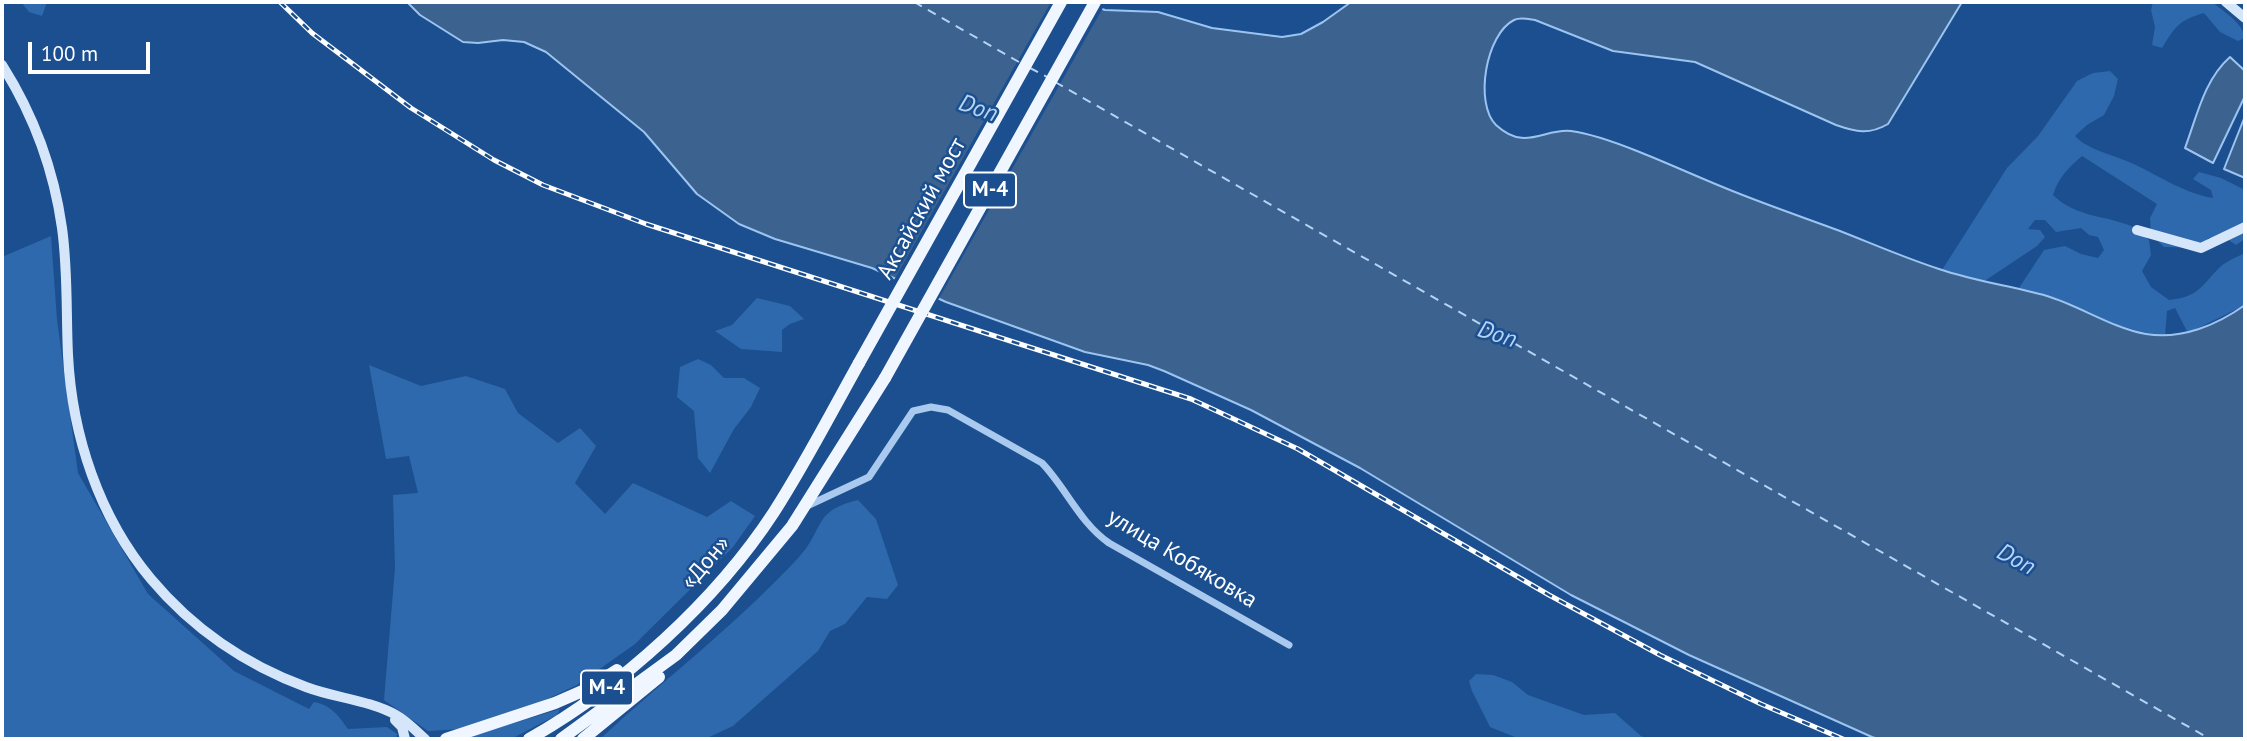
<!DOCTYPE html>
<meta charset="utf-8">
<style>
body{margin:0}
#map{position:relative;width:2247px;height:741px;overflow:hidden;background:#1b4f8f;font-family:"PT Sans",sans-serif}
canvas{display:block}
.frame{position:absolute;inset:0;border:4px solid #fff;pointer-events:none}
.scale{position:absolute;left:28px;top:42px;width:122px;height:32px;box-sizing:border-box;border:4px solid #fff;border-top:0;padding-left:9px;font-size:21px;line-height:24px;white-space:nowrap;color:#fff;-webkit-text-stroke:5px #1b4f8f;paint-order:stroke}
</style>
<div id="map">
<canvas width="2247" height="741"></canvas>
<div class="frame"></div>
<div class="scale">100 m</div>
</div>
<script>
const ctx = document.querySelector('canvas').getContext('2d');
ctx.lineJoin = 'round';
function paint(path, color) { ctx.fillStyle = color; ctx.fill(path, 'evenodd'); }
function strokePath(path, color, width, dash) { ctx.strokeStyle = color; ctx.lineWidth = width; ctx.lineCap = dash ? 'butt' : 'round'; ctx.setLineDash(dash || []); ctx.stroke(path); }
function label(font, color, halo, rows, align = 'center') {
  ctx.font = font + ' "PT Sans",sans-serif'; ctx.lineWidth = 5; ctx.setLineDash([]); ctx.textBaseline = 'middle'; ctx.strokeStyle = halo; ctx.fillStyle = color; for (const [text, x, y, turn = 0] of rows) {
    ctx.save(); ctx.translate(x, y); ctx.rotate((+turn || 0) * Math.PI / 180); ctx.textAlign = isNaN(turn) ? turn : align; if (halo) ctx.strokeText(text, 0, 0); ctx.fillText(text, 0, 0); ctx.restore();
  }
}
paint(new Path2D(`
 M21,2H47L42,16L29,12Z
 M2153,2H2212C2223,11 2243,23 2245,38L2238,41L2220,32L2204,13C2179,20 2175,27 2162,48L2152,45L2155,27L2151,10Z
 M2110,71L2118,79L2114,96L2104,115L2087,125L2075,136C2088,150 2111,154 2129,162C2157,174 2182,193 2213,198L2211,190L2193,179L2199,172L2221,178L2245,190V239L2236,245L2224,237L2208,238L2201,248L2164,247L2151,234L2150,218L2157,204L2082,156C2069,167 2058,178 2053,195C2075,217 2104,215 2131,226C2137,229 2143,235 2149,240L2151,255L2142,271L2151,287L2169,300C2199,297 2201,286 2220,267C2227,261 2237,257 2245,253V305L2188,333L2175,308L2167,311L2165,336C2115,330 2068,303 2019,288L2044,250L2065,246L2081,254L2098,258L2104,250L2098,237L2089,235L2081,228L2056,232L2045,220H2035L2028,229L2040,230L2045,237L2037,246L1983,282L1942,270L2007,168L2038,136L2077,81L2093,73Z
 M51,236L57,320L78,473L148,594L234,671L309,709L314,702C331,705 338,715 348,729L387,727L397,734L396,739H2V257Z
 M757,298L790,306L804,319L790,324L782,330V352L741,349L715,331L732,325Z
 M698,359L711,365L724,378H744L760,388L751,407L734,429L710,473L698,458L694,411L677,397L680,367Z
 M369,365L421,386L466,376L505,389L518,413L558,443L580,428L596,446L575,483L605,514L633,483L707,517L731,501L755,516L733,547L635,644L577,685L526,709L461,729L428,731L384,700L395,568L393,495L418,493L409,456L386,459Z
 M858,500L876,519L898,585L887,599L867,597L845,624L830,631L818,651L733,726L705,739H600C666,678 738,623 799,557C825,529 812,511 858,500Z
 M1476,674L1493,675L1512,682L1528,695L1584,715L1615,713L1641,736L1648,739H1520L1490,727L1472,691L1469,681Z
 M560,709L557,715L511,739H462Z`), '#2e69ad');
const water = new Path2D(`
 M407,2H1083L1105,10L1158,12L1212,28L1282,37L1301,34L1323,22L1351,2H1962L1888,124C1869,135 1856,132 1836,125L1695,62L1613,51L1535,20C1528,19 1520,17 1514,20C1486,34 1474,103 1496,125C1525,152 1544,128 1571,131C1593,134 1617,143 1637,151C1670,164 1702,179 1735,192C1770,206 1805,218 1840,231C1873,244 1905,258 1939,269C1974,281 2011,286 2047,296C2080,306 2112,328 2146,334C2181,340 2217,325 2245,305V739H1878L1872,737L1689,655L1571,595L1360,468L1251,410L1164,371L1148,365L1085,352L946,302L872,268L775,239L739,224L697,194L644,132L546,52L524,42L503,40L478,43L463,42L420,15Z
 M2230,57L2245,71V96L2213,163L2185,148C2197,116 2204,80 2230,57Z
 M2245,116V178L2224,169Z`);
paint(water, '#3c6290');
strokePath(water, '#9cc4f0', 2);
paint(new Path2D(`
 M1051,2H1093L1104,6L937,302L893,282Z`), '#1b4f8f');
strokePath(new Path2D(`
 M914,2L1019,62
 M1030,68L1047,77
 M1055,82L2210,739`), '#b5d3f5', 2, [9, 7]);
strokePath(new Path2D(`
 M807,506L869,477L913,411L931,407L948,410L1042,463C1066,488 1080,523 1109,543L1289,645`), '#a9c9ee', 7);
strokePath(new Path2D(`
 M2226,2L2245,18
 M2,65C33,114 54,171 62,228C68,270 66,313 68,355C72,435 99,517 151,579C192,628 246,665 306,687C335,698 369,700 396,715C407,721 416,731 425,739
 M2137,230L2201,248L2245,227
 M395,720L402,727L405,739`), '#d6e6fa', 10);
strokePath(new Path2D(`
 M446,739L555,703L587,689L617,670
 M529,739C621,687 716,601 774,512C805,464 831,413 859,363
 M561,739L676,655L722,610L792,526L885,378
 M583,739L659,677`), '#f0f6ff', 12);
const rail = new Path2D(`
 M280,2L312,33L411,108L494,160L543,185L646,224L1191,399L1298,449L1549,595L1660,655L1761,704L1843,739`);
strokePath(rail, '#fff', 5);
strokePath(rail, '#1b4f8f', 2.5, [8]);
strokePath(new Path2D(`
 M859,363L1061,2
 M885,378L1095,2`), '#f0f6ff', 12);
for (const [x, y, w] of [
 [990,190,52],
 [607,688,52]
]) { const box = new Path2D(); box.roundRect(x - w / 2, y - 17.5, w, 35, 5); ctx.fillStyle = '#1b4f8f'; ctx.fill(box); strokePath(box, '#fff', 2); }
label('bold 21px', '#fff', null, [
 ["М-4",990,190],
 ["М-4",607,688]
]);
label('23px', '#fff', '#1b4f8f', [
 ["Аксайский мост",922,209,-61],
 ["улица Кобяковка",1182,559,31],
 ["«Дон»",706,563,-50]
]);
label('italic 24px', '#b5d3f5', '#1b4f8f', [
 ["Don",978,109,19],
 ["Don",1497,335,18],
 ["Don",2016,560,28]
]);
</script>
